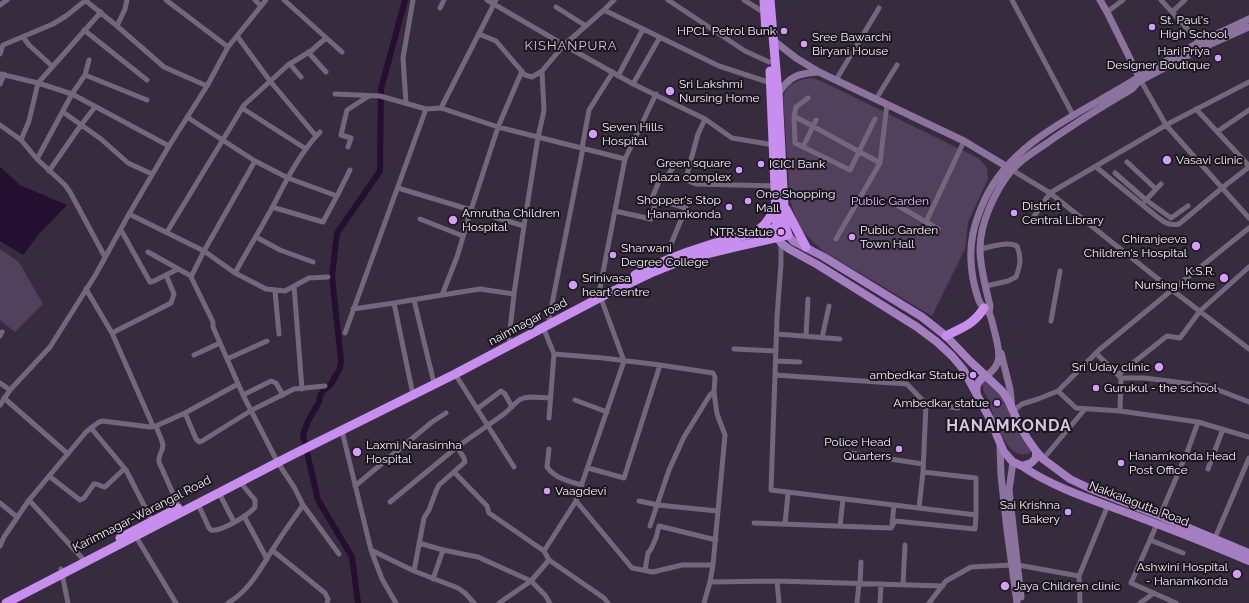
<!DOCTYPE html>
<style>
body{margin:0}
canvas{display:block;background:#362c3d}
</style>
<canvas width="1249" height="603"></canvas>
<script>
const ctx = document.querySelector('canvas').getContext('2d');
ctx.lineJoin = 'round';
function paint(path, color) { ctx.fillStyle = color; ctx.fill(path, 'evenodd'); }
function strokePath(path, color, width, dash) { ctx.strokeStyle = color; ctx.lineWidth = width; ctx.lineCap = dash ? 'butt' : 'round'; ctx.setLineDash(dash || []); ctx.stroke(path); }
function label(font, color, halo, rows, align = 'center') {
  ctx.font = font + ' Raleway,sans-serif'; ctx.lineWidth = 4; ctx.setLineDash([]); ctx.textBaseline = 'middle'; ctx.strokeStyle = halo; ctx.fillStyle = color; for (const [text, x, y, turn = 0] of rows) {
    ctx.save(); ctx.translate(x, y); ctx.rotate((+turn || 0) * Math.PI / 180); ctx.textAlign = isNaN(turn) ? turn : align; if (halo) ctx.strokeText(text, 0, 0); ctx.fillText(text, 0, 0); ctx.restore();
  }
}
paint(new Path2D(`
 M810,78L819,80L978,158L987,168L988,179L968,222L965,249L932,316L823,251L806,235L798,223L792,207L790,198L783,98C786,84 797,80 810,78Z
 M0,249L19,262L43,304L15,332L0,320Z
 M985,379L995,385L1033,451C1007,469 993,413 987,397L984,392L982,384Z`), '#51415c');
paint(new Path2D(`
 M0,167L20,185L67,205L39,234L23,255L0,241Z`), '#240f30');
strokePath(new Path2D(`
 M358,603L352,557L318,500L303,435L308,421L319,402L320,396L323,391L331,384L335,377L340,368L341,361L332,276L337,233L380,171L381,89L405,0`), '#240f30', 6);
strokePath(new Path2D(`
 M85,0L117,26L164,67L207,86
 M166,0L228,47
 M255,0L261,6
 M284,0L342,52
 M487,0L564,45L633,84L705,119L732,138L774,145
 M668,0L745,51L769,62
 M744,0L765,13
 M1012,0L1073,115
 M1161,0L1172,12
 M1185,0L1172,12L1201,44
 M0,5L7,0
 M556,7L586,26
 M440,8L444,0
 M604,10L719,66L771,83
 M1107,12L1123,0
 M117,26L125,9L127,0
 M84,30L147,80
 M479,34L496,41L525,75L532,77L542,71
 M237,36L270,81L316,136
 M23,37L29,45L52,66
 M308,52L326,72
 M0,54L3,45L53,24L66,16L86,0
 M290,64L301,77
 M0,74L38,83L72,94L169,146
 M85,75L147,100
 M618,76L643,29
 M836,80L879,8
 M1141,81L1166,125L1249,218
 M0,84L4,74
 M633,84L660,37
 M335,94L380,96L426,109
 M808,98L796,107L794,116L795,143L850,170L875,119
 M876,99L897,65
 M406,103L403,58L413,0
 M242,108L306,149
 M441,108L498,127L625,159L656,94
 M1196,109L1249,166
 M63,112L101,139L128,163L152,174
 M794,116L880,163
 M187,117L255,161L288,178L337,196L350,170
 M705,119L698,134L686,178V180L696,184L776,186
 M0,125L21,140L37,159L65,185L70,192L105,257
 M1218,131L1249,110
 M21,140L29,121L38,83L101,12
 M348,147L351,138L341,135L347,110L369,96
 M803,147L816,120
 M582,148L589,110L613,72
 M37,159L72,94L85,75L89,60
 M255,161L204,251L191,277L213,322V327L243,395L278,463L294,487L303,505L339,554
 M1127,162L1156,189
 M1096,167L1156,216C1164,222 1169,226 1179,224L1222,188L1249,167
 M1012,170L1050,193L1172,290L1249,349
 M49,171L81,125L95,107
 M1115,173L1146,200L1171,218L1188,206
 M398,188L524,226
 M652,198L686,208L671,244L670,250L671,257
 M890,201L938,229
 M1145,201L1161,184
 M272,207L323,222L337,196
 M615,211L651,219L655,204L652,198L660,179L668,175L676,163
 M129,214L204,251L235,273L266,289L285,291L309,278L328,277
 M1033,218L1050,193L1166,125L1249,82
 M420,219L463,236
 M926,222L964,141
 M121,230L150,282L154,281L178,269
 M167,232L244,105L288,65L311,51L326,38
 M256,237L280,250L313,262
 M836,239L880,163L887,104
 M781,243V264L777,317L771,490L976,515V478L923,472
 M980,249C991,247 1007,241 1017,246C1022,258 1020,266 1016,277L1008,281L986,286
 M148,252L191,276
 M235,273C247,251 260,230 272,208C286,181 299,154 320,132
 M294,286L302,389
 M86,289L112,333L171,303L174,294L166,275
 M275,291L279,334
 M442,295L480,289L514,294
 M414,300L433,379
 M394,303L442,295L457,257L471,210L498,127L522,71
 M353,309L394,303L412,390
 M549,319L583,148
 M1051,321L1060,271
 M543,327L554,354L549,418
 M112,333L153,426
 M345,333L426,109L441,108L496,0
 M777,334L840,339
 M0,336L2,332
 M806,336L808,299
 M822,338L829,306
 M509,339L514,294L524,226L538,137L544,111L542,71L564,45L604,10L614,0
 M734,349L776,351
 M1096,353L1121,378L1120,411
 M554,354L603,358L660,365L713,373L715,377L714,392L717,414L725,435L713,565L710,582L704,603
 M194,355L220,343
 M227,359L267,341
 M776,361L800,362
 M455,374L514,467
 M1119,374L1167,336L1180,338L1200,311L1249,267
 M775,375L907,384L926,404L958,408
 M1121,378H1144L1208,386L1249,402
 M0,383L10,390
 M1058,391L1099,350L1172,290L1249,228
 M243,395L271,381L276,383L283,395
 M4,398L68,454
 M575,400L607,412
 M0,405L10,390L50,347L96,274L129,214L169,146L207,86L228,47L266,0
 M477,409L501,391L505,394L512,407
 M1013,411L1022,404L1038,399L1058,391L1076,408L1120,411L1198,422L1249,437
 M185,413L196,439L199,442L202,441L252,410L294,389L325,386
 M156,426C158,432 162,439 163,445C163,452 158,454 159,462L179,507
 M91,428L126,470
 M342,431L371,550L382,579L396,603
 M549,449L547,467C556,479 568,481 582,485
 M851,453L923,464
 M1043,459L1085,409
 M588,468L624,478L660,365
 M1208,469L1223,429
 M454,472L487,506L489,513L544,551L549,560L531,581L499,603
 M49,476L80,500L84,498L94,484C98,483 101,487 105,487L123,470H126L152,521
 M355,486L432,422L446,413
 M219,493L234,522
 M29,500L82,558
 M576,501L632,568L653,572L682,565H713
 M639,501L658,505L717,511
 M390,502L457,447L504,414L519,400L524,398L530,397L551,398
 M0,503L17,517
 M198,504L209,528L211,530C221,532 249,515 255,507V500L240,482
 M919,508L923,472L926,404
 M244,516L267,559
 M1160,516L1188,450L1198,422
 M754,523L891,528L895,521L975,529L976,515
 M785,524L788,493
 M1157,524L1131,583L1176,603
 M892,525L894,505
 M650,526L669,470L684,437L710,395L714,392
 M840,526L843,499
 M135,535L176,603
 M1215,538L1249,458
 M1150,540L1183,553
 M419,543L443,550
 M0,546L4,537L29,500L86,432L91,428L99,422L103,421L150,427L156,426L185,413L238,384
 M272,550L325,593L328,599L327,603
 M371,550L414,571L458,588L465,593L474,603
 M544,551L576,501L624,361L599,293L625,159
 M549,560L604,598L608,603
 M1018,565L1079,576L1080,603
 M61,569L68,603
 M645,570L648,553L651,549L656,538L659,526L716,540
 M414,571L424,518L429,510L436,491L439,485L465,462L464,458L457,447
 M1079,576L1108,505
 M433,579L443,550L478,557L531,581L545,595L550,603
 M777,581L779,603
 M710,582L777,581L943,586
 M860,583L861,562
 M903,584L905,545
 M228,603C250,590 260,569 273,549C282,534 293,520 303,505
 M857,603L859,583
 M880,603L881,584
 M929,603L946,581L971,567L1012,565
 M1140,603L1154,593`), '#72677b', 5);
strokePath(new Path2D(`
 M1100,0L1107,12L1141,81
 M773,40L796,58L819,72L964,141L1009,168
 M778,94C789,76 799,73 819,72
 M989,313L990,306C986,288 980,268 980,249C980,223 995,191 1011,171C1021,159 1035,151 1047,143C1075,123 1103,106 1132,89L1138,82L1204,47L1249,27
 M1001,353L1010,389L1012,408
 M986,376C1004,364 999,351 995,333C993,327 992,318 989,313C986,309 981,306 979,301C976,292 973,281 972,272C968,244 974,223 985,199C1013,139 1082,113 1134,80C1156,67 1177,54 1200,42C1216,34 1233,27 1249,19
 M1000,446L1001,475L1007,530L1017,603
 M1013,462L1009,490L1021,597`), '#8c739e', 7);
strokePath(new Path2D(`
 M788,235L793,241L824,257L922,317L946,336L970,361L1002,391L1008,400L1019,424L1027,438L1036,451L1043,459L1070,479L1091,489L1160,516L1249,553
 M778,238L781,243L789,249L818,265L917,327L937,342L952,356L963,369L990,419L1000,443L1004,452L1013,462L1022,466L1031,463L1036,458V451
 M977,395C975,385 978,380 986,376
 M1022,466C1052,487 1093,500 1128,513C1168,528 1209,544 1249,561`), '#a57ec1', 8);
strokePath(new Path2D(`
 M764,0L766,32
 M770,71L777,234
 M786,209L806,247
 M755,233L765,224L776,209
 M635,275C681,250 734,237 785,226
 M946,336C963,327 973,325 984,308
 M120,538L178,508
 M6,603L292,455L455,374L601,297L653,272L685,259L739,246L788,235L785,226L778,94L770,0`), '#c78eef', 9);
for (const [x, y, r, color] of [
 [1152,27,4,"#d49cfc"],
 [784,31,4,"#d49cfc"],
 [804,44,4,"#d49cfc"],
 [1218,58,4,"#d49cfc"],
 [670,91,5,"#d49cfc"],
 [593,134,5,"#d49cfc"],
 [1167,160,5,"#d49cfc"],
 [761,164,4,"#d49cfc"],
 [739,170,4,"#d49cfc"],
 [748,201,4,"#d49cfc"],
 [729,207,4,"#d49cfc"],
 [1014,213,4,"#d49cfc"],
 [453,220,5,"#d49cfc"],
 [781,232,4,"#d49cfc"],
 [852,237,4,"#d49cfc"],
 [1196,246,5,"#d49cfc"],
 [613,255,4,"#d49cfc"],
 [1224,278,5,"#d49cfc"],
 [573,285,5,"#d49cfc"],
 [1159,367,5,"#d49cfc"],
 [973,375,4,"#d49cfc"],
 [1096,388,4,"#d49cfc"],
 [997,403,4,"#d49cfc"],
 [899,449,4,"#d49cfc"],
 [357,452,5,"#d49cfc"],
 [1121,463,4,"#d49cfc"],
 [547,491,4,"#d49cfc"],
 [1068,512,4,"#d49cfc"],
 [1237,574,5,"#d49cfc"],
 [1005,586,5,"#d49cfc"]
]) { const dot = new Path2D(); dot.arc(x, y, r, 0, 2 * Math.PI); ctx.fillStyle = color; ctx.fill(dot); strokePath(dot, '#1b161e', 1.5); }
label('12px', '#f4edf9', '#1b161e', [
 ["St. Paul's",1160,20],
 ["High School",1160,34],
 ["HPCL Petrol Bunk",776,31,"right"],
 ["Sree Bawarchi",812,37],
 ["Biryani House",812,51],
 ["Hari Priya",1210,51,"right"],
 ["Designer Boutique",1210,65,"right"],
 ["Sri Lakshmi",679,84],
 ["Nursing Home",679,98],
 ["Seven Hills",602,127],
 ["Hospital",602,141],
 ["Vasavi clinic",1176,160],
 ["Green square",731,163,"right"],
 ["plaza complex",731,177,"right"],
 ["ICICI Bank",769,164],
 ["One Shopping",756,194],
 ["Mall",756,208],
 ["Shopper's Stop",721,200,"right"],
 ["Hanamkonda",721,214,"right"],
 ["District",1022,206],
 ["Central Library",1022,220],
 ["Amrutha Children",462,213],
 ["Hospital",462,227],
 ["Public Garden",860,230],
 ["Town Hall",860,244],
 ["NTR Statue",773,232,"right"],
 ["Chiranjeeva",1187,239,"right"],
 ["Children's Hospital",1187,253,"right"],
 ["Sharwani",621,248],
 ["Degree College",621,262],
 ["K.S.R.",1215,271,"right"],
 ["Nursing Home",1215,285,"right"],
 ["Srinivasa",582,278],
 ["heart centre",582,292],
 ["Sri Uday clinic",1150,367,"right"],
 ["ambedkar Statue",965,375,"right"],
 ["Gurukul - the school",1104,388],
 ["Ambedkar statue",989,403,"right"],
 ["Police Head",891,442,"right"],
 ["Quarters",891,456,"right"],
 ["Laxmi Narasimha",366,445],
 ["Hospital",366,459],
 ["Hanamkonda Head",1129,456],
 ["Post Office",1129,470],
 ["Vaagdevi",555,491],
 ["Sai Krishna",1060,505,"right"],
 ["Bakery",1060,519,"right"],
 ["Ashwini Hospital",1228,567,"right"],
 ["- Hanamkonda",1228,581,"right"],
 ["Jaya Children clinic",1014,586]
], 'left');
label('12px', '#e3beff', '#1b161e', [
 ["Public Garden",890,201]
]);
label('12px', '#f4edf9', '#1b161e', [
 ["naimnagar road",528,322,-28],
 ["Nakkalagutta Road",1139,504,21],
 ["Karimnagar-Warangal Road",142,514,-27]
]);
ctx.letterSpacing = '1px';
label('13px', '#d3c7dd', '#1b161e', [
 ["KISHANPURA",571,46]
]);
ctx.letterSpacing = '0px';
ctx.letterSpacing = '1px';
label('bold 16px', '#d3c7dd', '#1b161e', [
 ["HANAMKONDA",1009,426]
]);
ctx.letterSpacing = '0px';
</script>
